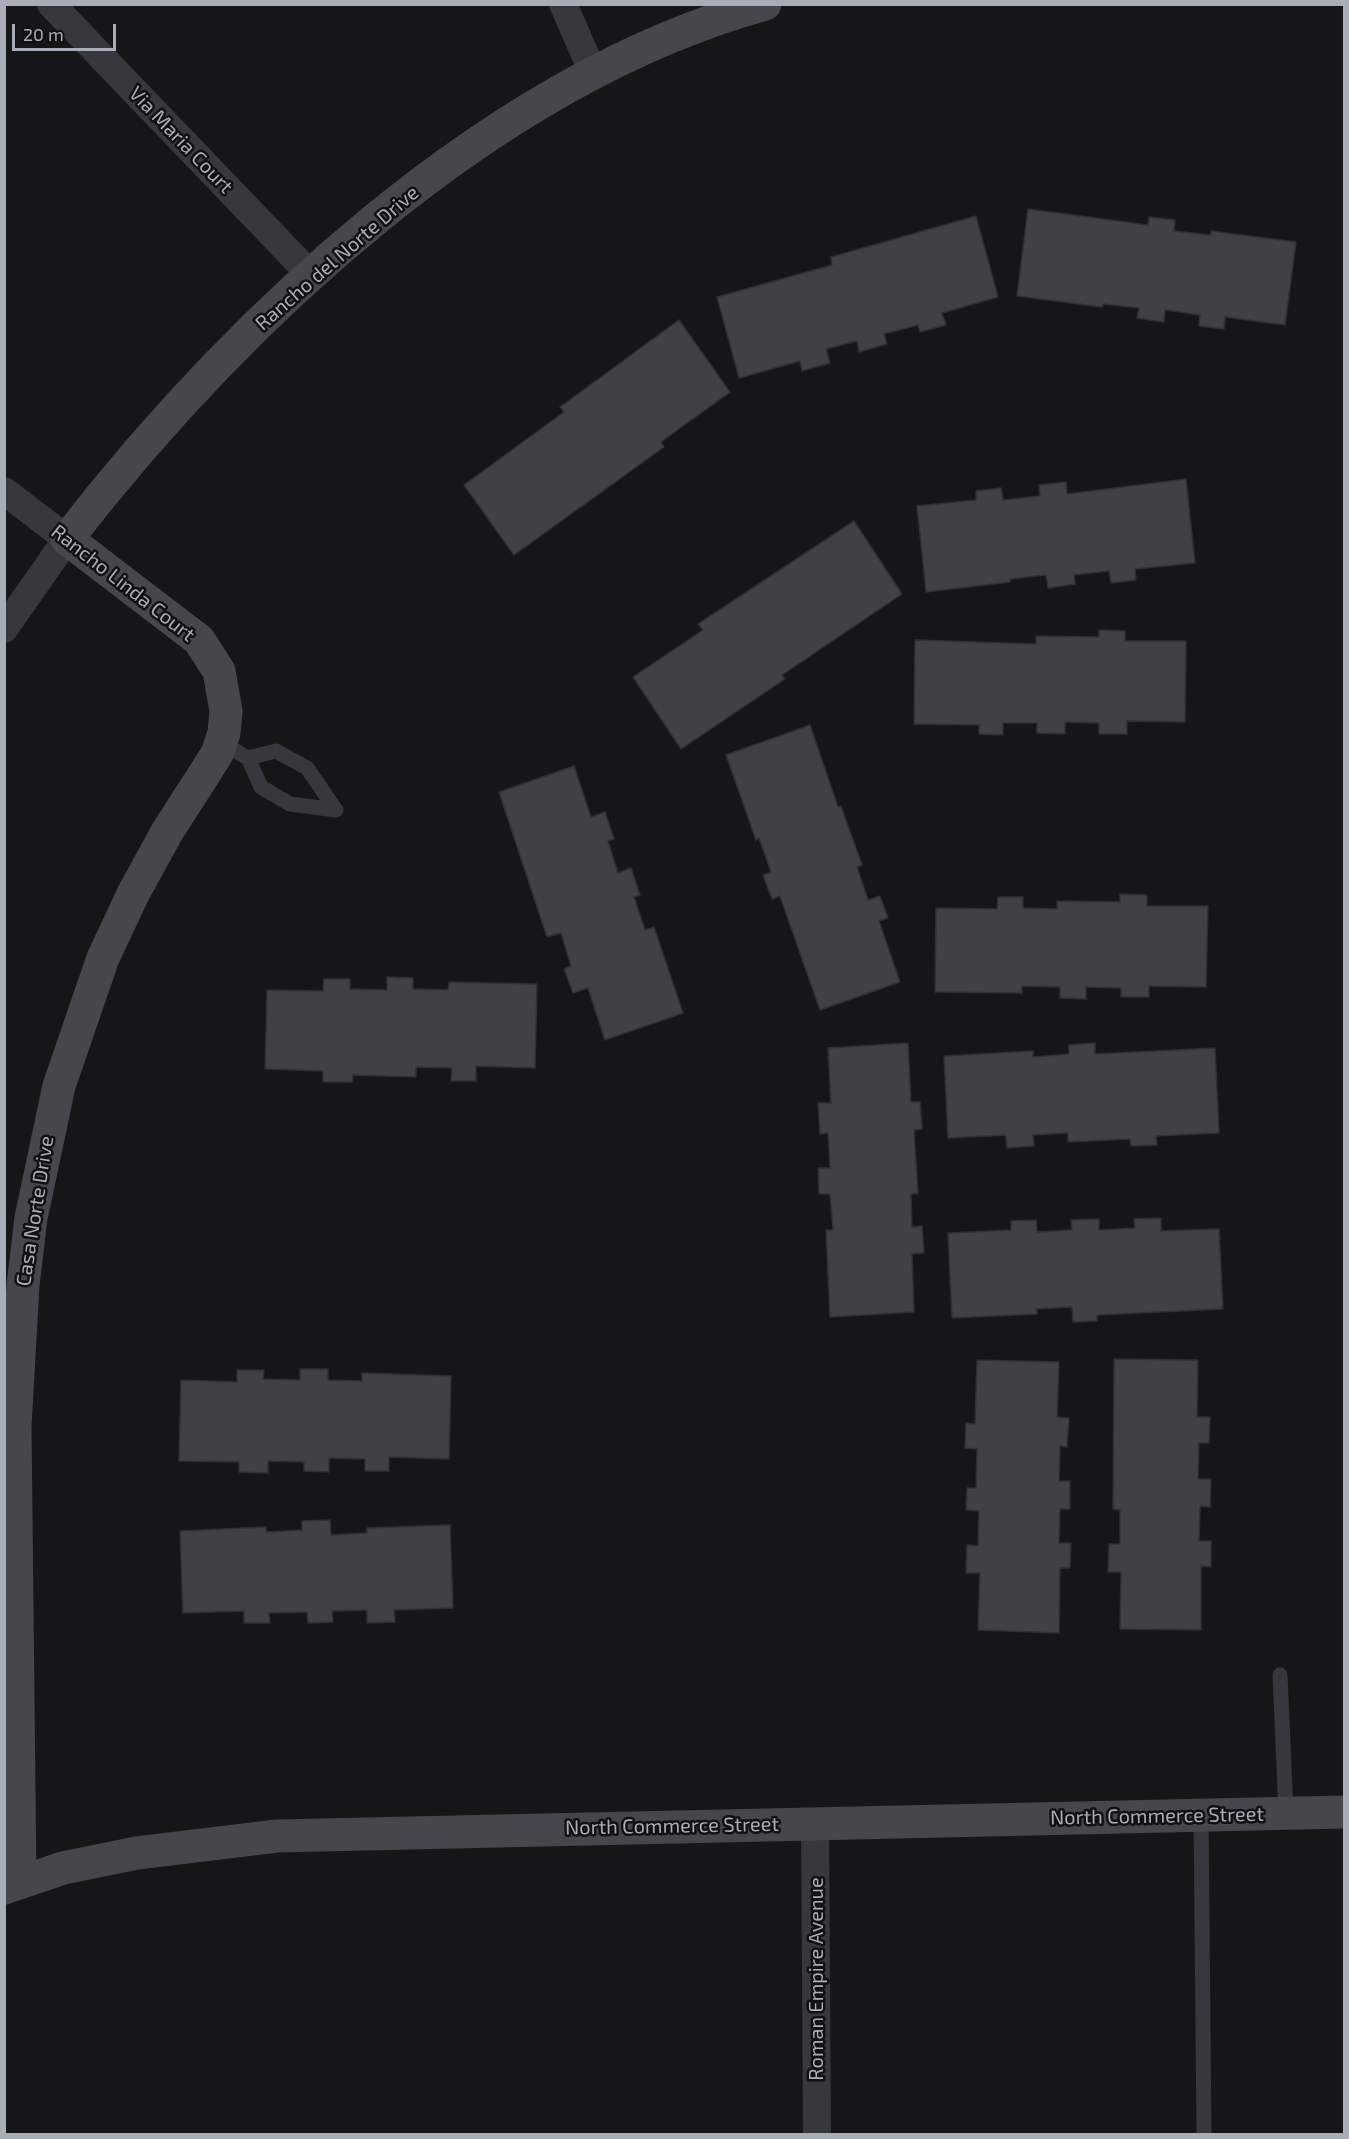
<!DOCTYPE html>
<style>
body{margin:0}
#map{position:relative;width:1349px;height:2139px;overflow:hidden;background:#161618;font-family:"Exo 2",sans-serif}
canvas{display:block}
.frame{position:absolute;inset:0;border:6px solid #a8adb8;pointer-events:none}
.scale{position:absolute;left:12px;top:24px;width:104px;height:27px;box-sizing:border-box;border:3px solid #a8adb8;border-top:0;padding-left:8px;font-size:18px;line-height:21px;white-space:nowrap;color:#a8adb8;-webkit-text-stroke:4px #111113;paint-order:stroke}
</style>
<div id="map">
<canvas width="1349" height="2139"></canvas>
<div class="frame"></div>
<div class="scale">20 m</div>
</div>
<script>
const ctx = document.querySelector('canvas').getContext('2d');
ctx.lineJoin = 'round';
function paint(path, color) { ctx.fillStyle = color; ctx.fill(path, 'evenodd'); }
function strokePath(path, color, width, dash) { ctx.strokeStyle = color; ctx.lineWidth = width; ctx.lineCap = dash ? 'butt' : 'round'; ctx.setLineDash(dash || []); ctx.stroke(path); }
function label(font, color, halo, rows, align = 'center') {
  ctx.font = font + ' "Exo 2",sans-serif'; ctx.lineWidth = 5; ctx.setLineDash([]); ctx.textBaseline = 'middle'; ctx.strokeStyle = halo; ctx.fillStyle = color; for (const [text, x, y, turn = 0] of rows) {
    ctx.save(); ctx.translate(x, y); ctx.rotate((+turn || 0) * Math.PI / 180); ctx.textAlign = isNaN(turn) ? turn : align; if (halo) ctx.strokeText(text, 0, 0); ctx.fillText(text, 0, 0); ctx.restore();
  }
}
const building = new Path2D(`
 M1028,209L1148,225L1149,217L1175,220L1174,231L1211,235V231L1296,242L1285,325L1225,317L1224,329L1199,326L1200,315L1165,310L1164,322L1137,318L1139,308L1103,304L1102,307L1017,296Z
 M976,216L998,297L942,313L946,325L920,332L918,325L884,334L887,344L859,352L857,341L826,349L830,363L802,371L800,361L739,378L717,297L832,265L831,257Z
 M679,320L730,392L661,442L664,447L514,555L464,485L564,412L560,407Z
 M1186,479L1195,563L1135,569L1136,580L1111,583L1109,571L1074,575L1075,584L1048,588L1046,575L1010,579V582L926,592L917,506L976,500V491L1001,488L1003,500L1040,496L1039,485L1066,482L1067,494Z
 M854,521L902,594L782,675L785,679L681,749L633,677L703,630L698,624Z
 M1099,630L1125,631V641H1186L1185,722L1127,721V734H1099V723L1065,722V734L1037,733V723H1003V735L979,734V725L914,724L915,640L1036,644V636L1099,637Z
 M810,725L838,807L841,806L862,865L857,867L868,900L880,896L888,918L879,921L900,982L820,1010L780,896L772,899L763,875L771,872L759,838L756,840L726,755Z
 M574,766L591,817L605,812L614,839L608,841L618,873L631,868L640,895L634,897L645,930L654,927L683,1013L605,1040L588,988L573,993L564,969L571,966L561,933L547,937L499,792Z
 M1120,894L1147,895V906H1208L1206,987L1149,986V997H1121V988L1086,987V999L1060,998V987L1022,986V993L935,992L936,908L997,909L998,897H1023V908L1057,909V901L1120,902Z
 M387,977L413,978V989L448,990L449,982L537,984L535,1068L476,1066V1081H451L452,1068L416,1067V1077L353,1075L352,1082H323V1071L265,1069L267,990L323,991L324,979H350V989L387,990Z
 M908,1043L911,1102H920L922,1129L914,1130L918,1193L911,1194L912,1227L922,1226L924,1253L912,1254L914,1312L830,1317L826,1230H833L830,1194H819L818,1168H830L828,1133L820,1134L818,1103H831L828,1048Z
 M1095,1043V1054L1215,1048L1219,1133L1156,1136L1157,1145L1131,1146L1130,1139L1068,1142V1133L1033,1135L1034,1146L1007,1148L1006,1135L948,1138L944,1056L1033,1051V1057L1069,1054V1045Z
 M1161,1218V1231L1219,1229L1223,1309L1097,1315V1321L1073,1322L1072,1307L1037,1309V1314L952,1318L948,1233L1011,1230V1221L1036,1220L1037,1232L1072,1230L1071,1220L1099,1219V1230L1135,1228L1134,1219Z
 M1114,1359L1198,1360L1197,1417H1210L1209,1443H1199L1198,1479H1211L1210,1507L1200,1506L1199,1541H1211V1567L1201,1566V1630L1120,1629L1121,1572H1108L1109,1544H1120V1510L1113,1509Z
 M977,1360L1059,1362L1057,1417L1069,1418L1067,1447L1060,1446L1059,1481H1070V1509H1060L1059,1543H1071L1070,1568H1060L1059,1633L978,1630L980,1573H966L967,1545L978,1546L979,1511L966,1510L967,1488H976L977,1449L965,1448L966,1423L975,1424Z
 M300,1369H328V1380L362,1381V1373L451,1376L449,1459L389,1457V1471H365V1459L329,1458V1472L304,1471V1462L268,1461V1473L239,1472V1462L179,1461L181,1380L237,1382V1370H264L263,1379L300,1380Z
 M330,1520L331,1535L367,1533V1528L450,1525L453,1608L394,1610L395,1622L367,1623V1610L332,1611L333,1622L308,1623L307,1612L269,1613L270,1623H244V1611L183,1613L180,1531L266,1527V1532L302,1530V1521Z`);
paint(building, '#404145');
strokePath(building, '#303034', 1.5);
strokePath(new Path2D(`
 M220,742L248,758L261,787L290,804L336,810
 M248,758L276,751L307,768L336,810
 M1280,1675L1286,1813
 M1201,1815L1204,2134`), '#37383d', 15);
strokePath(new Path2D(`
 M51,4L311,275
 M563,4L594,75
 M4,491L67,539L4,629
 M815,1823L817,2134`), '#37383d', 28);
strokePath(new Path2D(`
 M20,1882L15,1426L23,1285L31,1218L59,1086L103,958L133,894L167,832L217,754L224,733L226,711L219,671L199,640L67,539C237,320 491,80 765,4
 M4,1888L63,1868L137,1853L277,1836L1344,1812`), '#45474d', 33);
label('20px', '#a8adb8', '#111113', [
 ["Via Maria Court",181,140,46],
 ["Rancho del Norte Drive",337,258,-41],
 ["Rancho Linda Court",123,583,38],
 ["Casa Norte Drive",35,1211,-81],
 ["North Commerce Street",1157,1816,-1],
 ["North Commerce Street",672,1826,-1],
 ["Roman Empire Avenue",816,1979,-90]
]);
</script>
